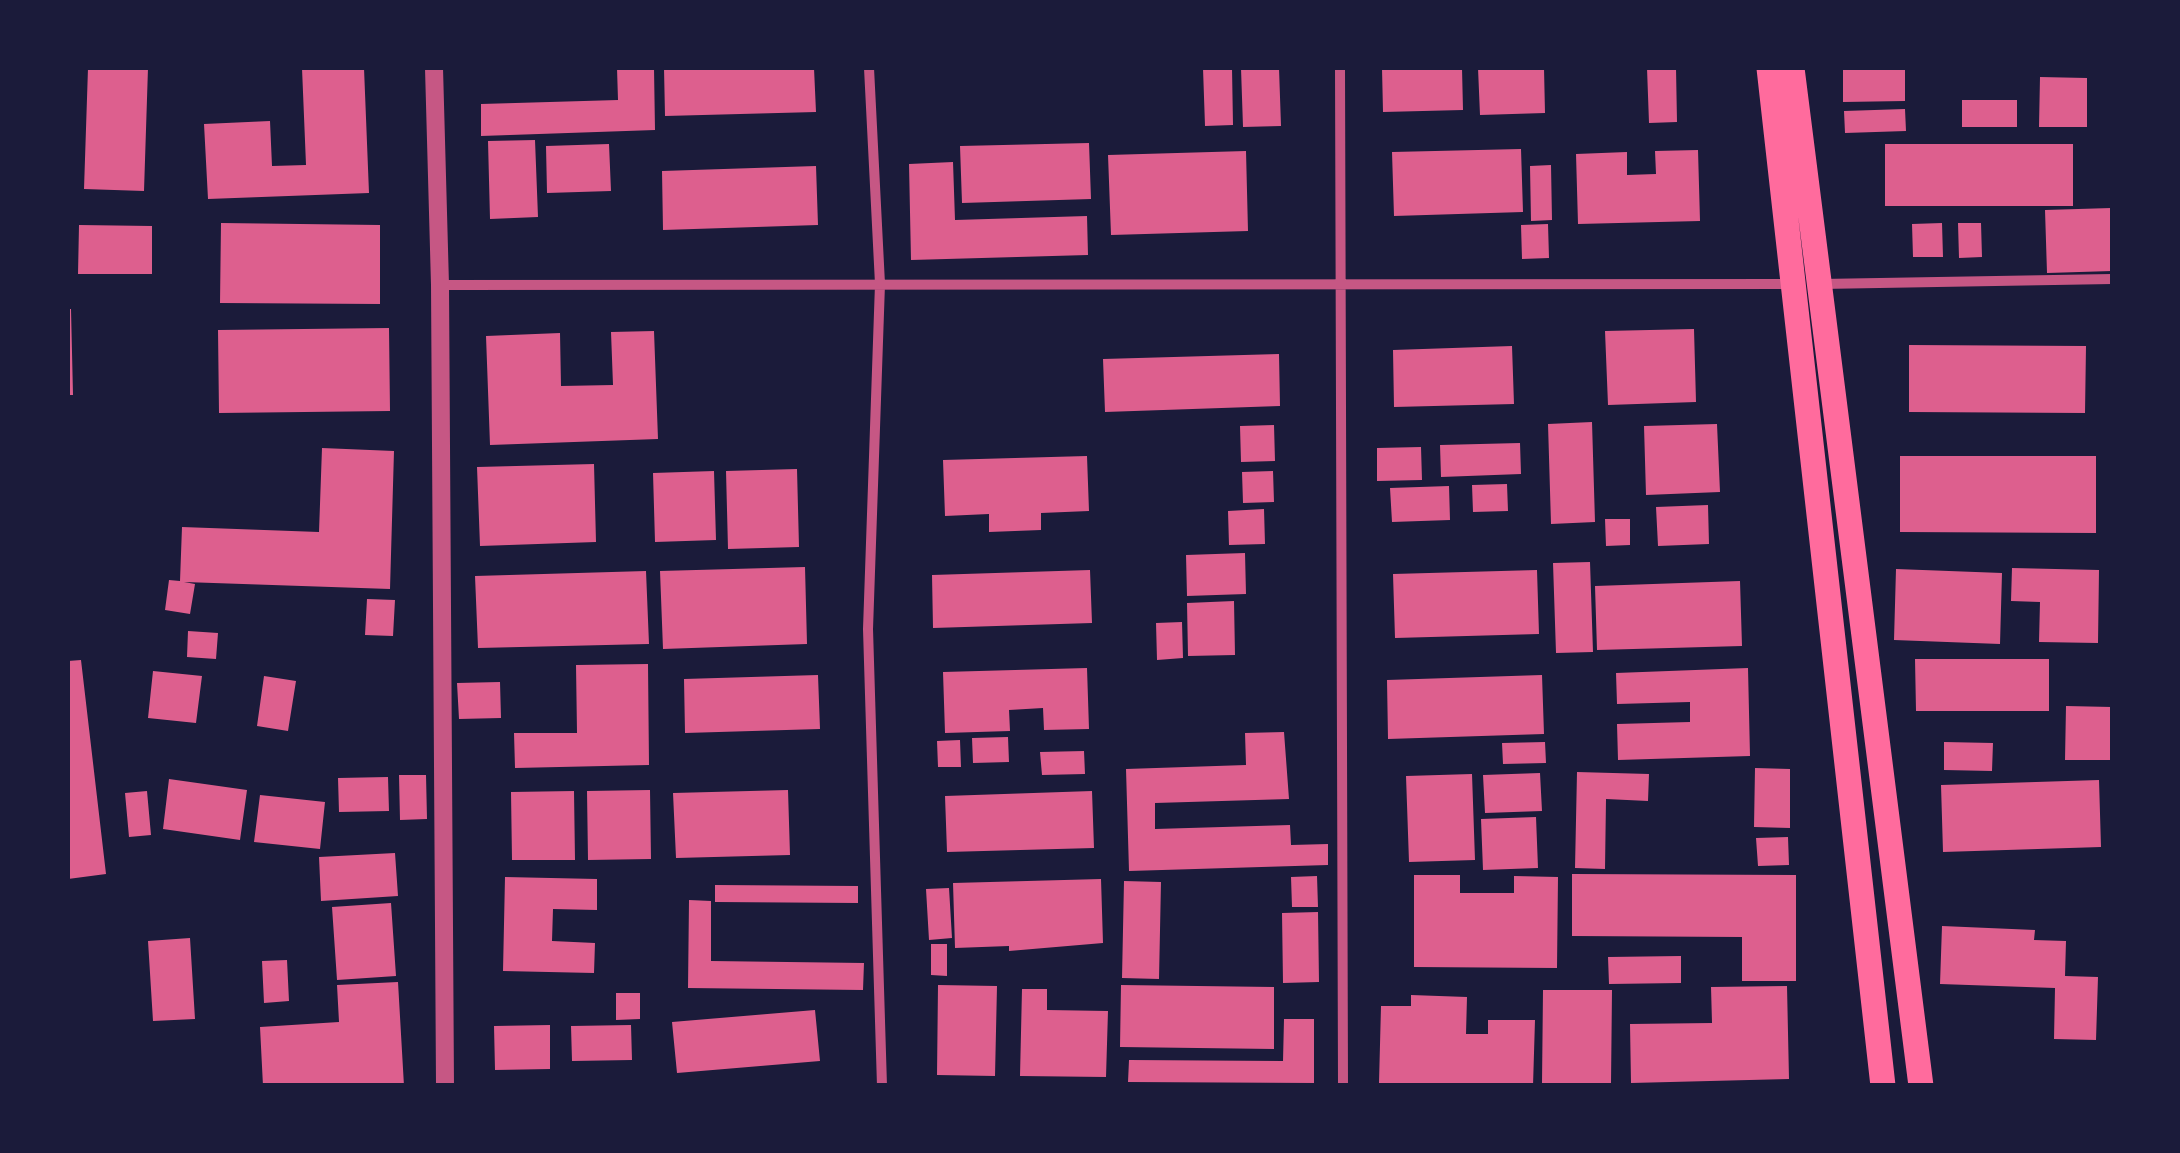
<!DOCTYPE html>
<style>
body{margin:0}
#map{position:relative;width:2180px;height:1153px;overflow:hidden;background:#1b1b3a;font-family:Arial,sans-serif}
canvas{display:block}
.frame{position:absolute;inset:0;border:70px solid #1b1b3a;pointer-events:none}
</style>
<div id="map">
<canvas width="2180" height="1153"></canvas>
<div class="frame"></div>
</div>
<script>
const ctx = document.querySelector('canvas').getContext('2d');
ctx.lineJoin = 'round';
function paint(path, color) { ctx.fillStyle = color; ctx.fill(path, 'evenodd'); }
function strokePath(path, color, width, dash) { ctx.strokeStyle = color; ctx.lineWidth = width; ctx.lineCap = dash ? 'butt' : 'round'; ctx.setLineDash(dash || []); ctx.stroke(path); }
paint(new Path2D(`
 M88,68H148L144,191L84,189Z
 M302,68H364L369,193L208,199L204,124L270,121L272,166L306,165Z
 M617,68H654L655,130L481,136V104L618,100Z
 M664,68H814L816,112L665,116Z
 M1203,68H1232L1233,125L1205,126Z
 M1241,68H1279L1281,126L1243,127Z
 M1382,68H1462L1463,110L1383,112Z
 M1478,68H1544L1545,113L1480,115Z
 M1647,68H1676L1677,122L1649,123Z
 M1843,68H1905V101L1843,102Z
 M2040,77L2087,78V127H2039Z
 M1962,100H2017V127H1962Z
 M1905,109L1906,131L1845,133L1844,111Z
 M535,140L538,217L490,219L488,141Z
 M1089,143L1091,199L962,203L960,146Z
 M609,144L611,191L547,193L546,146Z
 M1885,144H2073V206H1885Z
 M1521,149L1523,212L1394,216L1392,152Z
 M1698,150L1700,221L1578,224L1576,154L1627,152V175L1656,174L1655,151Z
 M1246,151L1248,231L1111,235L1108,155Z
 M953,162L955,220L1087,216L1088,255L911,260L909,164Z
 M1551,165L1552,220L1531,221L1530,166Z
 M816,166L818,225L663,230L662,171Z
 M2111,208L2112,271L2047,273L2045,210Z
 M221,223L380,225V304L220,303Z
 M1942,223L1943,257H1913L1912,224Z
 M1958,223H1981L1982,257L1959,258Z
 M1548,224L1549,258L1522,259L1521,225Z
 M79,225L152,226V274H78Z
 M68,309H71L73,395H68Z
 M389,328L390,411L219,413L218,330Z
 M1694,329L1696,402L1608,405L1605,331Z
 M654,331L658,439L490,445L486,336L560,333L561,386L613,385L611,332Z
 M1909,345L2086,346L2085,413L1909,412Z
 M1512,346L1514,404L1394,407L1393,350Z
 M1279,354L1280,406L1105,412L1103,359Z
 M1592,422L1595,522L1551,524L1548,424Z
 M1717,424L1720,492L1646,495L1644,426Z
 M1274,425L1275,461L1241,462L1240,426Z
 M1520,443L1521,474L1441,477L1440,445Z
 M1421,447L1422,480L1377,481V448Z
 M322,448L394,451L390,589L184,582L195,584L190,614L165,610L169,580L180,581L182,527L319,532Z
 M1087,456L1089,511L1041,513V530L989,532V514L945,516L943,460Z
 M1900,456H2096V533L1900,532Z
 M594,464L596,542L480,546L477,467Z
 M797,469L799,547L728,549L726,471Z
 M714,471L716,540L655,542L653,473Z
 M1273,471L1274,502L1243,503L1242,472Z
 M1507,484L1508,511L1473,512L1472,485Z
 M1449,486L1450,520L1392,522L1390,488Z
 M1708,505L1709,544L1658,546L1656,507Z
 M1264,509L1265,544L1229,545L1228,511Z
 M1605,519H1630V545L1606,546Z
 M1245,553L1246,594L1187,596L1186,555Z
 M1590,562L1593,652L1556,653L1553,563Z
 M805,567L807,644L663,649L660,571Z
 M2012,568L2099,570L2098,643L2039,642L2040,602L2011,601Z
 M1896,569L2002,573L2000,644L1894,640Z
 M1090,570L1092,623L933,628L932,575Z
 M1537,570L1539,634L1395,638L1393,574Z
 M646,571L649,644L478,648L475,576Z
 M1740,581L1742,646L1597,650L1595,586Z
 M367,599L395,600L393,636L365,635Z
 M1234,601L1235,655L1188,656L1187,603Z
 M1182,622L1183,658L1157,660L1156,623Z
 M188,631L218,633L216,659L187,657Z
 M1915,659H2049V711H1916Z
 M81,660L106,874L68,879V661Z
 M648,664L649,765L515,768L514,733H577L576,665Z
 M1087,668L1089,729L1044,730L1043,708L1009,710L1010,731L945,733L943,672Z
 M1748,668L1750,756L1618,760L1617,724L1690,722V702L1617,704L1616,673Z
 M153,671L202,676L196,723L148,718Z
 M818,675L820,729L685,733L684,679Z
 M1542,675L1544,734L1388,739L1387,680Z
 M264,676L296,681L288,731L257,726Z
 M500,682L501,718L459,719L457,683Z
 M2066,706L2112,707V760H2065Z
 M1284,732L1289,799L1155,803V829L1290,825L1291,845L1328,844V865L1129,871L1126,769L1246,765L1245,733Z
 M1008,737L1009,762L973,763L972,738Z
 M960,740L961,767H938L937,741Z
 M1545,742L1546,763L1503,764L1502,743Z
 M1944,742L1993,743L1992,771L1944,770Z
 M1084,751L1085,774L1042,775L1040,752Z
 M1755,768L1790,769V828L1754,827Z
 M1577,772L1649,774L1648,801L1606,799L1605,869L1575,868Z
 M1540,773L1542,811L1485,813L1483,775Z
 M1472,774L1475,860L1409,862L1406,776Z
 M399,775H426L427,819L400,820Z
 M388,777L389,811L339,812L338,778Z
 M169,779L247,790L240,840L163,829Z
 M2099,780L2101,847L1943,852L1941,785Z
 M650,790L651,859L588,860L587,791Z
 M788,790L790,855L676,858L673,793Z
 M147,791L151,835L129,837L125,793Z
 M574,791L575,860H512L511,792Z
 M1092,791L1094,848L947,852L945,796Z
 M260,795L325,802L320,849L254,842Z
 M1536,817L1538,868L1483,870L1481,819Z
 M1788,837L1789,865L1758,866L1756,838Z
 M395,853L398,896L321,901L319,857Z
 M1572,874L1796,875V981H1742V937L1572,936Z
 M1414,875H1460V893H1514V876L1558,877L1557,968L1414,967Z
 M1317,876L1318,907H1292L1291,877Z
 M505,877L597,879V910L553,909L552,941L595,943L594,973L503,971Z
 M1101,879L1103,943L1009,951V946L955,948L953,883Z
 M1124,881L1161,882L1159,979L1122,978Z
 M715,885L858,886V903L715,902Z
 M949,888L952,938L929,940L926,889Z
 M689,900L711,901V961L864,963L863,990L688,988Z
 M391,903L396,976L337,980L332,907Z
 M1318,912L1319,982L1283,983L1282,913Z
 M1942,926L2035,930L2034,940L2066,941L2065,976L2098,977L2096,1040L2054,1039L2055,988L1940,984Z
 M190,938L195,1019L153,1021L148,941Z
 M931,944H947V976L931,975Z
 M1681,956V983L1609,984L1608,957Z
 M287,960L289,1001L264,1003L262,961Z
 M398,982L404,1086H263L260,1027L339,1022L337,985Z
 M938,985L997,986L995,1076L937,1075Z
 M1121,985L1274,987V1049L1120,1047Z
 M1787,986L1789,1079L1631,1083L1630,1024L1712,1023L1711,987Z
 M1022,989H1047V1010L1108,1011L1106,1077L1020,1076Z
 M1543,990H1612L1611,1084L1542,1083Z
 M616,993H640V1019L616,1020Z
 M1411,995L1467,997L1466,1034H1488V1020H1535L1533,1086L1379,1083L1381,1006H1411Z
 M815,1010L820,1061L677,1073L672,1022Z
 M1284,1019H1314V1083L1128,1082L1129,1060L1283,1061Z
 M550,1025V1069L495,1070L494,1026Z
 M631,1025L632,1060L572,1061L571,1026Z`), '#dd5f8e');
strokePath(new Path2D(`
 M869,68L880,284L868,629L882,1086
 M1340,68L1343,1086
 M1821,284L2112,279
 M440,285L1794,284`), '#c65784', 10);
strokePath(new Path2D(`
 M434,68L440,285L445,1086`), '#c65784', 18);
strokePath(new Path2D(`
 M1769,68L1883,1086
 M1792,68L1921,1086`), '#ff6b9d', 25);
</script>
